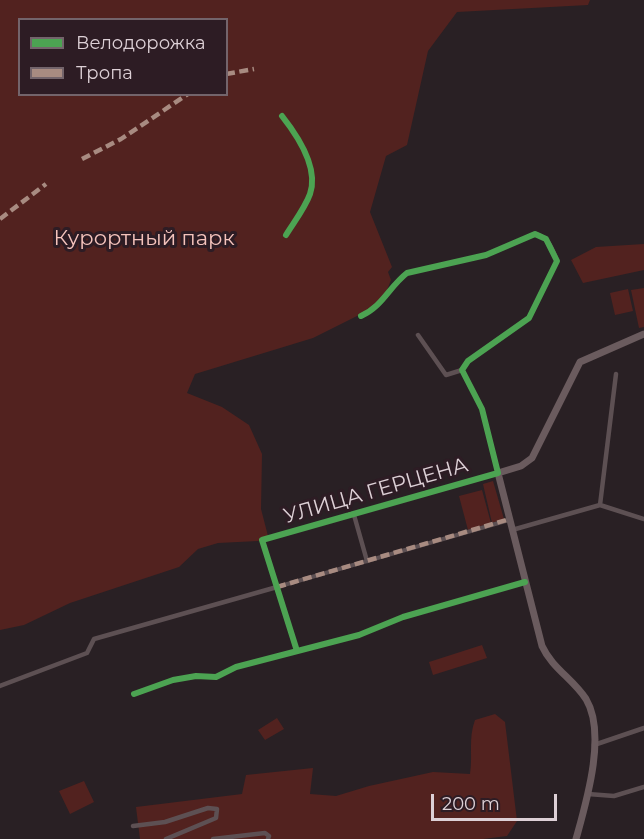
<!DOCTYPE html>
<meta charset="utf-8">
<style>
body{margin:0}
#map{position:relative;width:644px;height:839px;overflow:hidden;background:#292024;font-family:Montserrat,sans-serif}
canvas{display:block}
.legend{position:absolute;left:18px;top:18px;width:210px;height:78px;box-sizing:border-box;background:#2d1c24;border:2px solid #73646b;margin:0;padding:8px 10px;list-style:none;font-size:18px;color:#ddd0d6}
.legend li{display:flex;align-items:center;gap:12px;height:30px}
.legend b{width:30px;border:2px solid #73646b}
.scale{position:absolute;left:431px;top:794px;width:126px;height:27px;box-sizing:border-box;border:3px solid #ddd0d6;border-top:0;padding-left:8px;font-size:18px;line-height:21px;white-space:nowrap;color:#ddd0d6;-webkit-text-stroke:4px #2d1c24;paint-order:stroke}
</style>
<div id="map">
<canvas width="644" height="839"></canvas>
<ul class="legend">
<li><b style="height:8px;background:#4ca352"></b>Велодорожка</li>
<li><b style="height:8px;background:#a88b81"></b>Тропа</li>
</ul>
<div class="scale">200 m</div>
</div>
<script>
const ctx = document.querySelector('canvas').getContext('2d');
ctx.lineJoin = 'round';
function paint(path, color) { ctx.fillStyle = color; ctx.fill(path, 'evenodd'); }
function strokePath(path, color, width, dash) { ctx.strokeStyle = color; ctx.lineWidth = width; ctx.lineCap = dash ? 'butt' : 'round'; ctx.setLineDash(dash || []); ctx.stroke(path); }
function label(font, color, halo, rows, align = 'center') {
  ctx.font = font + ' Montserrat,sans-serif'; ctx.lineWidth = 6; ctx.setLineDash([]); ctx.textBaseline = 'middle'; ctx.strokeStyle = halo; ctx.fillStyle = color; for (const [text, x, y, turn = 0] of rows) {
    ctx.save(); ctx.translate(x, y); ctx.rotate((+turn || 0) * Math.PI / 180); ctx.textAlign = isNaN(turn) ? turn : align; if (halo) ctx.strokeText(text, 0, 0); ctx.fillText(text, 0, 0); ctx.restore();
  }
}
paint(new Path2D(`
 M0,0H590L588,5L457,12L428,51L407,145L386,156L370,212L392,267L388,272L391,280L385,295L373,308L313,338L195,374L187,393L222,407L249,425L262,454L261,509L268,536L258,541L218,543L198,549L179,567L70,603L24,625L0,630ZM20,20H226V94H20Z
 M644,244V270L583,283L571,260L596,247Z
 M644,288V327L639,328L631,290Z
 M628,289L633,311L615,315L610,293Z
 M493,481L504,519L492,523L483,484Z
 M482,490L491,523L468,530L459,496Z
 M482,645L487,658L433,675L429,662Z
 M495,714L505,722L517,821L507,836L483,839H140L136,807L242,794L246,775L313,768L310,794L336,796L369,786L433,772L470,774C473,755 468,739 475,720Z
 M277,718L284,729L265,740L258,730Z
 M84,781L94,802L70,814L59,791Z`), '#52221f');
strokePath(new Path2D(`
 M277,587L509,520`), '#5d5053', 4);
strokePath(new Path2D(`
 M361,316C383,306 389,287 407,273L486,255L535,234C549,237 552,249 557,261L529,318L468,361L462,370
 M418,335L446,375L462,370
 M600,505L616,374
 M354,515L367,561
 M512,530L600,505L644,519
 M297,651L262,540L498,473L482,409L462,370
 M0,686L87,653L94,639L277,587
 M134,694L173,680L196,676L216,677L236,667L359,635L403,617L525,582
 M594,745L644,728
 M588,794L614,796L644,787
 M133,826L165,822L208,808L217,809L216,818L166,839
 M213,839L265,833L269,836L268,839`), '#5d5053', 4.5);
strokePath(new Path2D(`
 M576,839C586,803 607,734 586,699C573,679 552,668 542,646L498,473L521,466L532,458L580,362L644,334`), '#6a5b5e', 7);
strokePath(new Path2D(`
 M226,74L254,69
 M82,159L121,139L188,94
 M0,219L46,184
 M277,587L510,519`), '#a88b81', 4.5, [9, 4.5]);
strokePath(new Path2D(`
 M282,116C297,135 319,168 310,194C305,208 294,222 286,235
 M297,651L262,540L498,473L482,409L462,370L468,361L529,318L557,261L546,239L535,234L486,255L407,273C389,287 383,306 361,316
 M134,694L173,680L196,676L216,677L236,667L359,635L403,617L525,582`), '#4ca352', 6);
label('21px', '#f5c3bc', '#2d1c24', [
 ["Курортный парк",144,239]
]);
label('21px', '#ddd0d6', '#2d1c24', [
 ["УЛИЦА ГЕРЦЕНА",376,491,-16]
]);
</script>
